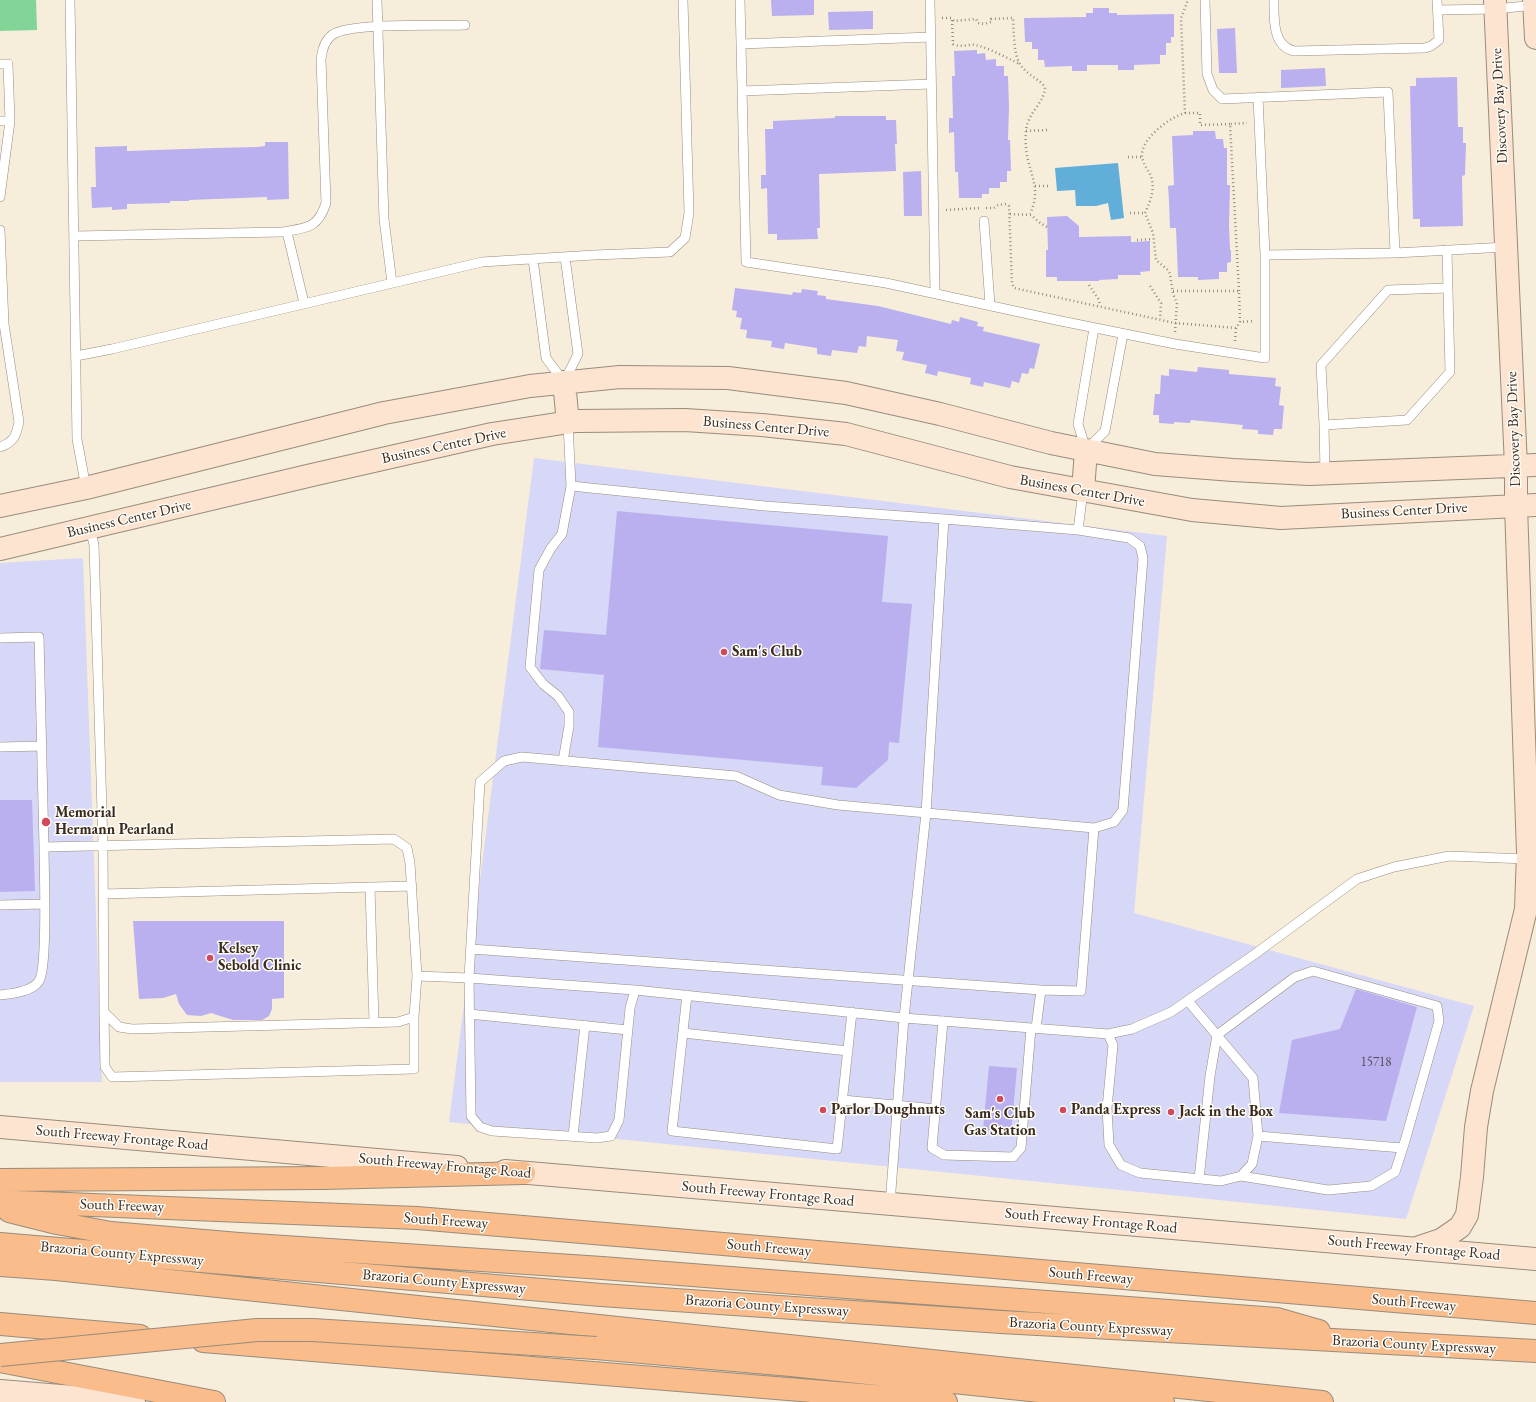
<!DOCTYPE html>
<style>
body{margin:0}
canvas{display:block;background:#f6eddb}
</style>
<canvas width="1536" height="1402"></canvas>
<script>
const ctx = document.querySelector('canvas').getContext('2d');
ctx.lineJoin = 'round';
function paint(path, color) { ctx.fillStyle = color; ctx.fill(path, 'evenodd'); }
function strokePath(path, color, width, dash) { ctx.strokeStyle = color; ctx.lineWidth = width; ctx.lineCap = dash ? 'butt' : 'round'; ctx.setLineDash(dash || []); ctx.stroke(path); }
function label(font, color, halo, rows, align = 'center') {
  ctx.font = font + ' "EB Garamond",serif'; ctx.lineWidth = 3; ctx.setLineDash([]); ctx.textBaseline = 'middle'; ctx.strokeStyle = halo; ctx.fillStyle = color; for (const [text, x, y, turn = 0] of rows) {
    ctx.save(); ctx.translate(x, y); ctx.rotate((+turn || 0) * Math.PI / 180); ctx.textAlign = isNaN(turn) ? turn : align; if (halo) ctx.strokeText(text, 0, 0); ctx.fillText(text, 0, 0); ctx.restore();
  }
}
paint(new Path2D(`
 M534,458L1167,536L1134,913L1474,1006L1406,1219L449,1122Z
 M83,558L102,1082H0V563Z`), '#d7d7f8');
paint(new Path2D(`
 M0,0H36L37,30L0,31Z`), '#82d597');
paint(new Path2D(`
 M1118,163L1124,218L1111,220L1108,203L1096,206H1076L1075,190L1057,191L1055,168Z`), '#61aeda');
paint(new Path2D(`
 M771,0H814V15L772,16Z
 M1093,8H1109V13H1117V15L1174,14V37H1171V43H1166V55H1160V64L1134,65V70H1118V65H1087V71H1072V66L1045,67L1044,60H1038V49H1032V42H1025L1024,18L1086,17V13H1093Z
 M873,11V29L829,30L828,12Z
 M1235,28L1237,73H1219L1217,29Z
 M977,50V54L985,53L986,60L996,59V66H1004V76H1008L1009,107L1008,140H1010L1011,171H1007V182H1000V188H989V194H982V198H959L958,172H955L954,132L949,133V118H953L952,76H955L954,51Z
 M1325,68L1326,86L1281,88V70Z
 M1457,77L1458,127H1463V143H1466L1465,175L1462,176L1463,226L1420,227V219H1413L1410,86H1416V78Z
 M835,116H886V120H896L897,144H895L896,171L819,174L820,228H817L818,239L777,240V234H768L767,188L761,189V175H766L765,129H773V121L835,118Z
 M1193,131H1215L1216,139H1223L1224,148H1227V185H1230L1229,225L1230,250H1231V262L1227,263V272H1219V279L1198,280V277H1178L1176,228H1170L1169,201L1168,186L1174,185L1172,136L1193,135Z
 M265,142H288L289,199L267,200V197L189,200V201H170V203L127,204V209L112,210V207L92,208L91,187H96L95,147L127,146V151L214,148L257,147L265,146Z
 M921,171L922,216H904L903,172Z
 M1067,216L1079,226V237L1131,236V242L1150,241V271L1140,272L1141,275H1118V279L1099,280V281H1057V277H1046V250H1048L1047,217Z
 M735,288L792,295L793,292L801,293L802,289L818,291L817,295L826,296V299L878,306L951,324L952,320L959,322L960,317L978,322L977,326L984,327L983,331L1040,344L1034,369L1030,368L1028,374L1022,373L1019,383L1012,381L1010,388L984,382L983,387L970,384L971,378L938,371L937,376L925,373L927,365L902,360L904,352L896,351L898,340L867,336L866,347L859,346L857,353L832,350L831,356L817,354V348L785,343L784,349L771,347L772,341L746,338L747,330L740,329L742,318L736,317L737,311L732,310Z
 M1198,367L1229,370V374L1276,378L1275,386L1281,387L1279,405L1284,406L1282,429H1274L1273,435L1258,434V430L1242,429L1243,425L1191,420L1190,423L1174,422V424L1159,423V415H1153L1155,394H1160L1161,375L1169,376V369L1197,372Z
 M617,511L888,536L882,602L912,604L899,743L889,742L888,760L856,788L821,785L823,767L598,747L604,675L540,669L544,630L606,635Z
 M0,800H32L35,891L0,892Z
 M133,921H284V998L272,999V1009L269,1016L262,1020H233L211,1013L201,1016L187,1015L179,1004L176,994L163,998L139,999Z
 M1356,989L1417,1007L1386,1121L1279,1113L1292,1040L1340,1029Z
 M989,1066L1017,1068L1011,1133L983,1130Z`), '#bab0ef');
const lane = new Path2D(`
 M70,0L77,439L86,488
 M377,0L384,219L392,283
 M740,0L746,262L886,283L1056,320L1175,344L1265,358V255L1395,253
 M930,0L935,293
 M1205,0L1207,74L1213,90L1222,99L1388,92L1395,253L1506,247
 M1274,0C1274,17 1272,46 1294,51L1425,48L1431,46L1439,40L1437,0
 M1438,10L1496,9L1535,5
 M741,44L931,37
 M0,64H8L10,121L0,197
 M742,91L931,84
 M1258,97L1265,255
 M0,121H10
 M984,221L990,305
 M0,230L4,324L19,422C16,436 14,442 0,447
 M287,232L304,303
 M74,236L282,232C306,228 318,229 326,203L321,59C322,50 324,41 332,35C350,22 439,26 465,25
 M1447,250L1450,372L1407,420L1324,425L1321,365L1388,290L1448,288
 M533,259L546,358L564,382L578,354L565,257
 M1094,328L1078,424L1086,450L1105,431L1123,334
 M76,356L112,349L482,262L594,255L670,252L685,238L689,213L683,0
 M568,423L571,486L765,506L944,519
 M1324,425L1325,473
 M90,528L94,545L103,845L104,1012L119,1027L132,1029L398,1022L414,1017L417,976L469,978L471,1116L480,1127L492,1131L597,1138L611,1136L619,1120L630,1008L635,990L904,1018L926,813L944,519L1078,530
 M0,638L39,637L44,847
 M0,747L42,746
 M563,761L569,726V712L558,696L543,684L530,667L539,570L551,548L562,534L571,486
 M370,887L374,1022
 M103,894L412,886
 M0,905L44,904
 M471,949L1041,990
 M635,990L469,978L480,782L504,761L522,757L736,776L779,795L838,805L1094,828
 M0,995C11,994 32,992 39,981C48,967 44,869 44,847L394,839L407,848L410,863L417,976
 M687,995L672,1131L837,1149L852,1012
 M104,1012L105,1067L112,1077L414,1069V1017
 M469,1014L628,1030
 M943,1021L932,1148L944,1155L1013,1157L1021,1148L1031,1028
 M1036,1028L1041,990L1081,991L1094,828L1114,822L1123,810L1143,558L1140,546L1129,538L1078,530L1083,491
 M683,1033L848,1051
 M1108,1034L1113,1045L1107,1108L1109,1145L1121,1165L1140,1173L1221,1181L1241,1176L1252,1164L1258,1136L1253,1078L1188,1001
 M843,1100L936,1109
 M573,1136L585,1025
 M1258,1136L1402,1148
 M1199,1179L1210,1076L1217,1035L1295,977L1313,971L1437,1006L1439,1021L1405,1141L1395,1172L1371,1186L1328,1190L1241,1176
 M890,1204L904,1018L1108,1034L1132,1029L1171,1012L1255,954L1357,879L1394,867L1449,856L1527,859`);
const secondary = new Path2D(`
 M1534,0L1536,38
 M564,382L568,423
 M1083,491L1086,450
 M0,506L86,488L384,413L530,386L620,377L728,378L846,393L940,414L1051,443L1155,464L1233,470L1309,474L1536,465
 M0,549L312,475L492,434L576,421L685,420L762,425L846,434L1010,477L1192,510L1281,518L1536,505
 M0,1127L457,1167
 M505,1171L1536,1259
 M1420,1247L1441,1240L1460,1227L1467,1215L1472,1177L1476,1127L1482,1091L1526,909L1528,853L1516,506V466L1495,0
 M0,1391L134,1402`);
const highway = new Path2D(`
 M0,1180L324,1178L524,1173
 M0,1200L18,1202L417,1218L1536,1313
 M9,1211L57,1223L111,1233L239,1244L602,1268L911,1292L1277,1319L1319,1331
 M0,1244L601,1295L1001,1322L1536,1351
 M0,1265L56,1269L1322,1402
 M0,1324L140,1336
 M203,1341L946,1402
 M596,1348L791,1365L1087,1396L1163,1402
 M0,1361L214,1402`);
strokePath(lane, '#988c7c', 10);
strokePath(secondary, '#988c7c', 24);
strokePath(highway, '#988c7c', 24);
strokePath(new Path2D(`
 M942,18H951L954,21L976,19L978,23L984,24L991,22V19L1013,18C1014,31 1013,57 1022,67C1028,75 1039,79 1045,87C1045,103 1027,112 1026,132C1025,141 1026,151 1028,160C1033,181 1040,192 1030,214
 M952,20L953,44C960,48 968,44 975,45C990,48 1004,57 1018,63
 M1185,113H1200V125L1230,124
 M1026,131L1047,130
 M1128,157H1142
 M1035,186H1048
 M986,208H994L998,205L1006,204L1009,206L1012,284L1014,288L1175,323L1236,328
 M946,210L981,208
 M1130,213H1145
 M1010,214L1031,215L1040,223L1047,227
 M1137,240L1153,239
 M1089,285L1099,300L1100,306
 M1150,286L1161,303L1160,319
 M1173,291H1239L1240,322L1254,321
 M1239,291L1230,124L1247,123
 M1175,332L1177,303L1173,294L1170,274L1168,270L1156,260L1153,233L1145,213C1151,200 1156,187 1150,174C1147,169 1143,163 1142,157C1140,139 1170,117 1185,113L1181,18L1188,0
 M1235,341L1236,328L1240,322`), '#988c7c', 2.5, [1, 3]);
strokePath(lane, '#fff', 9);
strokePath(secondary, '#fde4d0', 22);
strokePath(highway, '#f9bc8a', 22);
const highwayBridge = new Path2D(`
 M0,1355L257,1330H313L596,1348`);
strokePath(highwayBridge, '#988c7c', 24, []);
strokePath(highwayBridge, '#f9bc8a', 22);
for (const [x, y, r, color] of [
 [724,652,4,"#d1495b"],
 [46,822,5,"#d1495b"],
 [210,958,4,"#d1495b"],
 [1000,1099,4,"#d1495b"],
 [823,1110,4,"#d1495b"],
 [1063,1110,4,"#d1495b"],
 [1171,1112,4,"#d1495b"]
]) { const dot = new Path2D(); dot.arc(x, y, r, 0, 2 * Math.PI); ctx.fillStyle = color; ctx.fill(dot); strokePath(dot, '#fdfcf7', 1.5); }
label('13px', '#5b4c52', null, [
 ["15718",1376,1062]
]);
label('15px', '#3b2a1e', '#fdfcf7', [
 ["Discovery Bay Drive",1500,106,-93],
 ["Business Center Drive",766,427,5],
 ["Discovery Bay Drive",1514,429,-92],
 ["Business Center Drive",444,446,-12],
 ["Business Center Drive",1082,491,10],
 ["Business Center Drive",1404,511,-3],
 ["Business Center Drive",129,519,-13],
 ["South Freeway Frontage Road",122,1138,5],
 ["South Freeway Frontage Road",445,1166,5],
 ["South Freeway Frontage Road",768,1194,5],
 ["South Freeway",122,1206,2],
 ["South Freeway",446,1221,4],
 ["South Freeway Frontage Road",1091,1221,5],
 ["South Freeway",769,1248,5],
 ["South Freeway Frontage Road",1414,1248,5],
 ["Brazoria County Expressway",122,1254,5],
 ["South Freeway",1091,1276,5],
 ["Brazoria County Expressway",444,1282,5],
 ["South Freeway",1414,1303,5],
 ["Brazoria County Expressway",767,1306,4],
 ["Brazoria County Expressway",1091,1327,3],
 ["Brazoria County Expressway",1414,1345,3]
]);
label('bold 15px', '#3b2a1e', '#fdfcf7', [
 ["Sam's Club",732,652],
 ["Memorial",55,813],
 ["Hermann Pearland",55,830],
 ["Kelsey",218,949],
 ["Sebold Clinic",218,966],
 ["Parlor Doughnuts",831,1110],
 ["Panda Express",1071,1110],
 ["Jack in the Box",1179,1112],
 ["Sam's Club",1000,1114,"center"],
 ["Gas Station",1000,1131,"center"]
], 'left');
</script>
